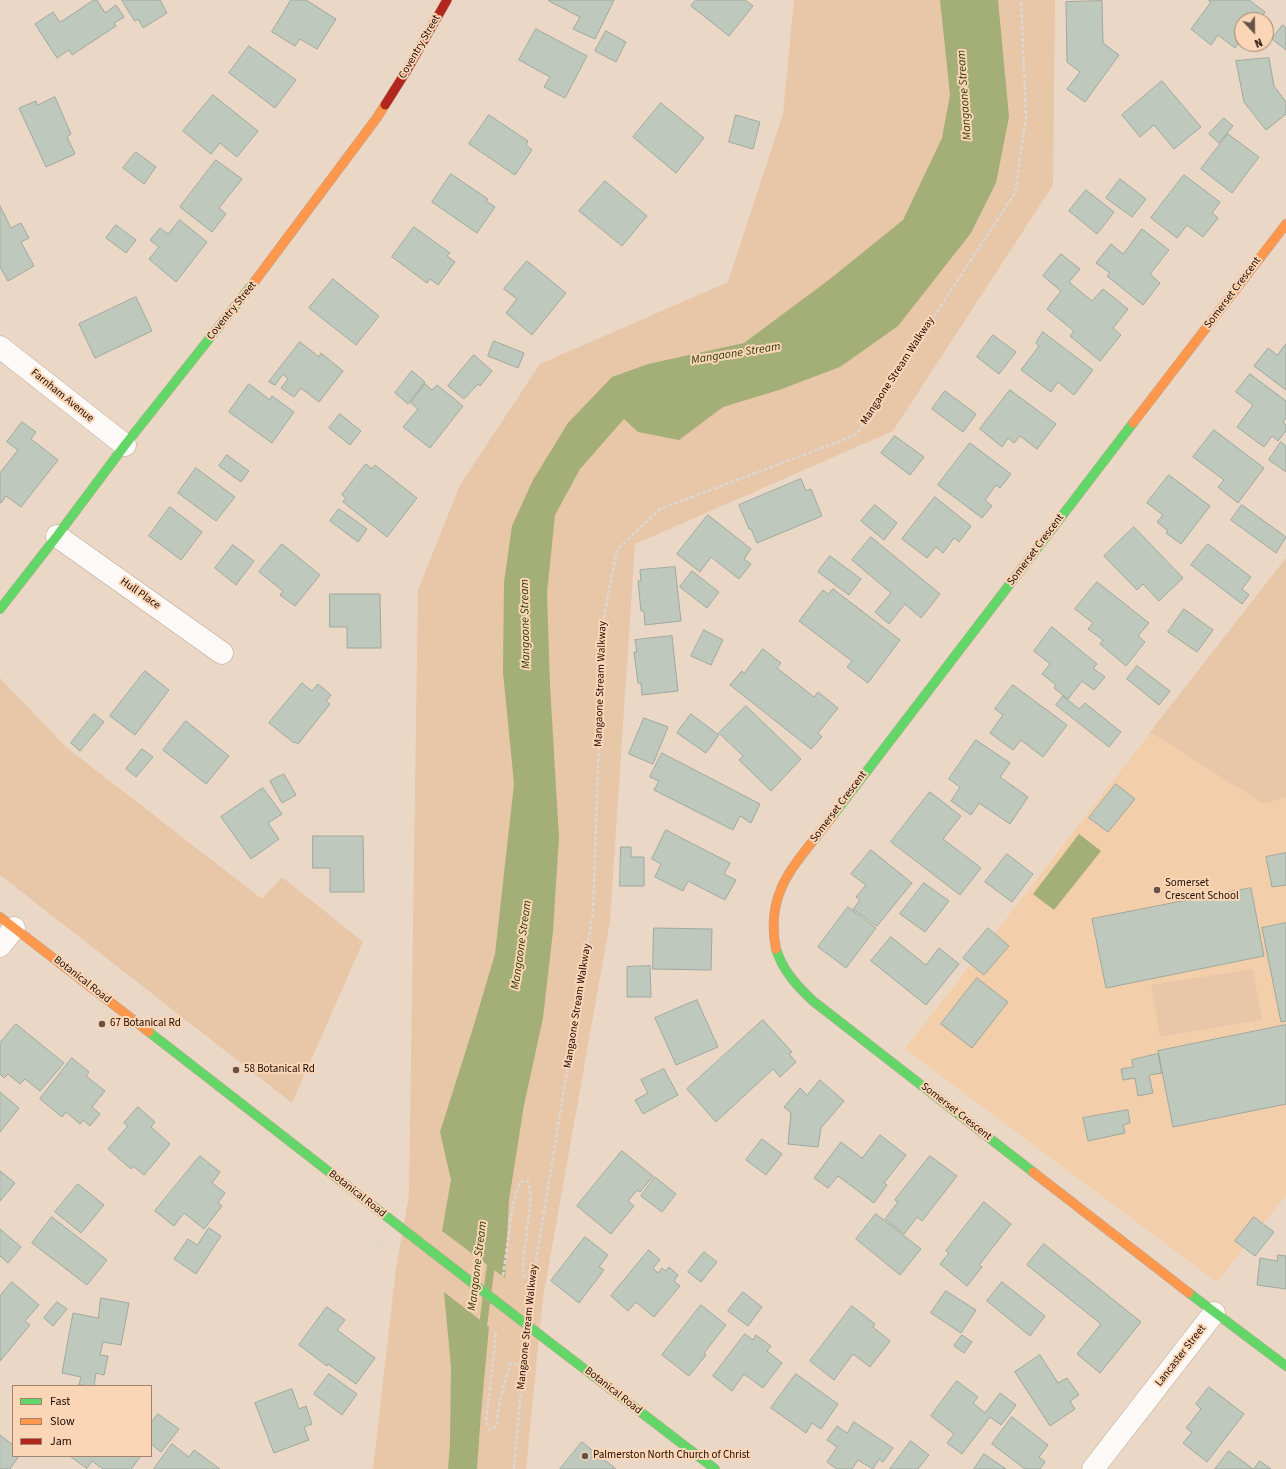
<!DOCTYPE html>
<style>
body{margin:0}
#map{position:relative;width:1286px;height:1469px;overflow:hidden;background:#ebd7c5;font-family:"Source Sans 3",sans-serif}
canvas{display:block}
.legend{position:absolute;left:12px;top:1385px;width:140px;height:72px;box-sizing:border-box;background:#fad6b6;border:1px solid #a2846d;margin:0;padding:5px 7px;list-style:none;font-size:12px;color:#1d0900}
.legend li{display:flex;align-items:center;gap:8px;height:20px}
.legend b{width:20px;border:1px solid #a2846d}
.north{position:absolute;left:1234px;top:12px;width:40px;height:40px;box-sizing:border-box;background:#fad6b6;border:1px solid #a2846d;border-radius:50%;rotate:158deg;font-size:11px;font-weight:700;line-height:16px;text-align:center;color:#1d0900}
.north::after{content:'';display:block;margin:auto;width:14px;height:18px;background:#655145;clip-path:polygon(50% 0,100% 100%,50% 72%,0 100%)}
</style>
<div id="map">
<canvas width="1286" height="1469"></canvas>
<ul class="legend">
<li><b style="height:5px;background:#63d668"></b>Fast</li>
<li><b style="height:5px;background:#ff974d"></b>Slow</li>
<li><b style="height:5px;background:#b3261e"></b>Jam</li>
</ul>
<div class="north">N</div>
</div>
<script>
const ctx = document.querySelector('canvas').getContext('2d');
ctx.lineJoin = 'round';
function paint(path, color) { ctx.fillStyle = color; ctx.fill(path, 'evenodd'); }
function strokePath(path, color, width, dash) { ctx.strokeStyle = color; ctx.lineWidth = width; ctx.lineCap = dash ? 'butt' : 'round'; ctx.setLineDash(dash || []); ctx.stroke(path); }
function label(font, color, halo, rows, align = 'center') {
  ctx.font = font + ' "Source Sans 3",sans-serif'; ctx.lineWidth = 4; ctx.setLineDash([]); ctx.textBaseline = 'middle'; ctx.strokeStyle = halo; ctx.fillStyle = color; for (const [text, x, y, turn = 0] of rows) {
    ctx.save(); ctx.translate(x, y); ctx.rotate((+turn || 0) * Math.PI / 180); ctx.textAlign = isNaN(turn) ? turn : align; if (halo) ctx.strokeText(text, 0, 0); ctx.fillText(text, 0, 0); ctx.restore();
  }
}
paint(new Path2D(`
 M1286,558V1195L1217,1282L905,1049Z`), '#f3ceab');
paint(new Path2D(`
 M794,0H1055L1053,185L893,431L635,544L610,921L543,1298L526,1469H373L396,1269L409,1195L418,590L460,485L540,364L728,282L783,114Z
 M1286,558V797L1264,804L1150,732Z
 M0,678L66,747L262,899L282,877L363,942L292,1103L0,875Z
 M1253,969L1262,1020L1160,1037L1151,985Z`), '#e8c6a8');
paint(new Path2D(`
 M940,0H998L1009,117L996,183L971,233L898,326L840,367L779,390L723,407L679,440L638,432L624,419L580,469L555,515L547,593L550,685L559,838L553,931L543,1018L524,1105L509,1200L505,1278L442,1231L451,1180L440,1132L473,1028L495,954L514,784L503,672L504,582L512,526L533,480L568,423L612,377L648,364L744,343L830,279L903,220L942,138L950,95Z
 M1079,834L1101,851L1054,910L1033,894Z
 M444,1292L489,1327L481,1413L477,1469H448L450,1443L451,1367Z`), '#a4ae77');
strokePath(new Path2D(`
 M482,1333L492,1257`), '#a4ae77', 8);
const building = new Path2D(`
 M94,0H97L105,13L116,5L124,17L114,23L116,26L72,55L69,50L57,58L35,24L53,12L60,22Z
 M122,0H160L167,13L143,28L138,19L135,21Z
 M291,0H306L336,19L317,49L300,39L295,46L272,32Z
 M549,0H614L595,39L573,29L580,17L549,1Z
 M696,0H745L753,6L729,36L691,6Z
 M1210,0H1249L1265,12L1259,20H1242V39L1235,48L1218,35L1211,45L1191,29L1211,2L1209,1Z
 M1102,1L1103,43L1119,55L1085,102L1067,89L1080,72L1067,62L1066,2Z
 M1283,25L1286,28V50L1272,39Z
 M536,29L587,56L565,98L544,87L550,77L519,60Z
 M606,31L626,42L616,62L595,51Z
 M249,46L296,80L275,108L229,73Z
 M1269,58L1274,86L1286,102V114L1266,130L1244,102L1236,61Z
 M1162,81L1201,127L1174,149L1154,125L1140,137L1122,115Z
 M213,95L258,131L237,157L220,143L211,154L183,131Z
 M55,97L71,134L67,137L75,154L46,167L19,108L36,101L37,105Z
 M661,103L704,138L676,173L633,137Z
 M489,115L528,141L526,145L532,150L515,175L469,144Z
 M736,115L760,122L753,149L729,142Z
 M1224,118L1233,126L1219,143L1209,134Z
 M1228,134L1259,157L1232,193L1201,169Z
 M136,152L156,167L144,184L123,168Z
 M216,160L242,179L219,208L226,214L212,232L180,207Z
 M451,174L488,199L486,201L495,207L477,233L432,202Z
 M1184,175L1220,202L1212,213L1218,218L1203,237L1187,225L1177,238L1151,218Z
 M1120,179L1146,199L1132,217L1106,198Z
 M605,181L647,216L622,246L579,211Z
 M1086,190L1114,212L1097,234L1069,211Z
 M0,206L11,228L21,223L29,238L21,242L34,266L8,281L0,267Z
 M180,220L207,242L176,282L149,259L159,247L150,240L160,228L168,234Z
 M116,225L136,240L126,253L106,238Z
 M414,227L450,253L447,256L455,262L438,285L430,279L427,283L392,257Z
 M1142,229L1169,250L1150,274L1160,283L1143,305L1107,276L1110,273L1096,263L1111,244L1123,254Z
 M1061,254L1080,269L1069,282L1092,301L1103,289L1128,309L1113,328L1121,335L1100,361L1070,336L1074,331L1047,309L1061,291L1043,276Z
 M527,261L566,293L532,335L506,313L517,299L504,289Z
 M333,279L379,316L356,345L309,308Z
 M136,297L152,331L95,358L79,324Z
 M1043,332L1093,370L1074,395L1058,382L1051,392L1021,370L1039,346L1036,343Z
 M993,335L1016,352L999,374L977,357Z
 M494,341L524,353L518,368L488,356Z
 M300,342L319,357L321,353L343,371L319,402L301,388L294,397L281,388L288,379L283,374L275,385L269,382Z
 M1286,344V390L1254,366L1268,348L1277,355Z
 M474,355L492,371L480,386L478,384L464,399L448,386Z
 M412,371L425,382L408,404L395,393Z
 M1250,374L1286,401V418L1283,422L1286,425V431L1278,441L1272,436L1264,447L1237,427L1253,405L1236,392Z
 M249,384L270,400L272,396L294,412L272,443L229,412Z
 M425,384L432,390L437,385L463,406L430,448L403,427L418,409L411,403Z
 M1010,390L1056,424L1037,449L1020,436L1014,443L1008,438L1002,447L980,429Z
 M945,391L976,414L963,432L932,409Z
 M340,414L361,431L350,445L329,428Z
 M22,422L36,432L31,439L58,460L21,507L6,496L1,503L0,502V473L18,450L7,442Z
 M1214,430L1264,468L1238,503L1218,487L1224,480L1193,457Z
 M895,436L924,457L910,475L881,453Z
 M1281,442L1286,446V472L1269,460Z
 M970,443L1011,474L1000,488L996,485L985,500L992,506L982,518L938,485Z
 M227,455L249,471L241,482L219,466Z
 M366,464L372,469L375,465L417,498L387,537L343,502L346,498L342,495Z
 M196,468L235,497L216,521L178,493Z
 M1169,475L1210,506L1181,544L1166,533L1168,531L1157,522L1163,515L1147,503Z
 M801,479L806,491L811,489L822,516L757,543L751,529H749L739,505Z
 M935,497L971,526L959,542L954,538L943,553L936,547L927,558L902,539Z
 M875,505L897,523L884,540L861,521Z
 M1242,505L1286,537L1276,553L1231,520Z
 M170,507L202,532L181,560L149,536Z
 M339,509L367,529L358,542L330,521Z
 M708,515L751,549L744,559L751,564L739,579L711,557L700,572L677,554Z
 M1134,527L1183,578L1159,601L1143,584L1137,590L1104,556Z
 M871,537L940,594L921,618L905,604L889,624L875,612L891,593L852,560Z
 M282,544L320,575L295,606L280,595L283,591L259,572Z
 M1208,544L1251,577L1242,589L1249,595L1242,604L1191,565Z
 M233,545L254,561L236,585L215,568Z
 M830,556L861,579L849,595L818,572Z
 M675,567L681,621L645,625L644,611H641L638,581H641L640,570Z
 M692,571L719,592L707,608L680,587Z
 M1097,582L1149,623L1138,636L1145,642L1126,666L1100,644L1103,640L1088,629L1093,623L1075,609Z
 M833,589L900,640L868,683L847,667L852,661L799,621L823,590L828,594Z
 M330,594H380L381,648H347V627H330Z
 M1184,609L1213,630L1197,652L1168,632Z
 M1052,627L1097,664L1093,668L1105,677L1094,690L1082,681L1068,699L1054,688L1056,685L1042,674L1050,664L1034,651Z
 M704,630L723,640L711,665L691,656Z
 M672,636L678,691L642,695L641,683H638L634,652H637L635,640Z
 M763,649L781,663L777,668L814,697L818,692L838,708L818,733L822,737L811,749L730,685L742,671L744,673Z
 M1137,666L1170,691L1159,705L1127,679Z
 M145,671L169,690L135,735L110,716Z
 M302,683L312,691L318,684L331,695L326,701L330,704L298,744L295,742L294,743L269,723Z
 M1013,685L1067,725L1043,757L1021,740L1013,750L990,733L1003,715L995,709Z
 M1063,696L1079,709L1085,703L1121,732L1109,747L1056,705Z
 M746,706L801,759L771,791L739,760L743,756L719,733Z
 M94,714L104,722L80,751L71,743Z
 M691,714L719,735L706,753L677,733Z
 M644,718L668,727L653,764L629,754Z
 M186,721L229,756L206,784L163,750Z
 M976,740L1010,763L1000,777L1028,797L1010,824L979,803L971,815L951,801L960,787L949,779Z
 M142,749L153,757L136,777L126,769Z
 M662,753L760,804L751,823L740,816L733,830L654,790L659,781L650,777Z
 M284,774L296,795L282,803L270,781Z
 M1116,784L1135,799L1108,832L1089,818Z
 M263,788L282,814L268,823L279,839L251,859L221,817Z
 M930,792L961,816L943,839L981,868L960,895L891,842Z
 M666,830L730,863L724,874L736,880L725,900L688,881L683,891L655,877L661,864L652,859Z
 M313,836H363L364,892H330V868H313Z
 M621,847H631V857H644V886H620Z
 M871,850L912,883L877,926L853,909L860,900L856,897L866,885L851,874Z
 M1286,853V885L1272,887L1266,857Z
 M1007,854L1033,874L1012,902L985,882Z
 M924,883L949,901L925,932L900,914Z
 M1251,888L1264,956L1106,988L1092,919Z
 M848,907L876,928L846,968L818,947Z
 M1286,923V1021L1281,1022L1262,928Z
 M654,928L712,929L711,970L653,969Z
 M988,928L1009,946L984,975L963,958Z
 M891,937L926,965L939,948L959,964L926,1005L871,961Z
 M650,966L651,997H627V967Z
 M977,978L1008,1002L972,1048L941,1024Z
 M697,1000L718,1047L676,1065L655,1018Z
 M763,1020L792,1052L789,1054L796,1062L780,1077L773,1069L716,1122L687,1089Z
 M16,1024L64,1063L40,1091L25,1079L20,1084L8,1074L4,1078L0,1074V1043Z
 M1286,1025V1104L1173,1127L1158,1051Z
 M1158,1054L1162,1073L1149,1075L1153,1093L1138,1096L1135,1078L1123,1080L1121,1069L1133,1067L1132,1060Z
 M72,1058L89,1072L86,1076L105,1091L92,1107L100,1114L90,1126L83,1120L80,1124L66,1112L62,1117L40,1099Z
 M664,1069L678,1095L643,1114L635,1100L648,1093L641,1080Z
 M820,1080L844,1101L821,1128L818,1147L788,1144L791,1113L784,1107L800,1088L807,1095Z
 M0,1092L19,1108L0,1132Z
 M138,1107L155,1122L151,1127L170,1144L144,1175L133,1166L131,1169L108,1149L128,1126L124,1123Z
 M1128,1110L1130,1123L1123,1125L1125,1133L1088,1141L1083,1118Z
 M880,1135L906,1155L884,1183L887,1185L874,1203L838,1176L828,1188L814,1178L841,1142L862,1158Z
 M762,1139L782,1154L766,1175L746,1160Z
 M622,1151L653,1176L640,1192L637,1190L628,1201L634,1206L611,1234L577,1206Z
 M200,1156L220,1172L212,1183L225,1193L218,1203L222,1206L204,1229L184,1213L174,1226L155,1211Z
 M930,1156L957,1176L922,1221L917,1217L904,1234L885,1219L898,1202L895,1200Z
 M0,1171L15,1183L0,1201Z
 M655,1177L676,1194L662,1212L641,1196Z
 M78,1184L104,1205L81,1233L55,1212Z
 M984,1202L1011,1224L979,1265L982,1267L967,1286L940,1264L949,1253L946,1251Z
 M876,1214L921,1249L900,1275L856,1239Z
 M52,1217L107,1260L87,1285L32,1243Z
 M1254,1217L1274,1232L1255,1256L1235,1241Z
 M209,1228L221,1236L196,1274L174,1259L188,1239L197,1245Z
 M0,1229L21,1247L8,1263L0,1256Z
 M585,1237L608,1255L599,1267L604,1270L579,1303L551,1281Z
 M1044,1244L1141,1322L1100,1373L1077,1354L1101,1324L1027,1265Z
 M649,1250L660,1260L653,1268L658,1273L662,1268L666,1271L669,1267L678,1275L674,1281L680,1286L654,1317L636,1302L628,1311L611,1296Z
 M704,1252L717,1262L701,1282L688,1272Z
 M1278,1255L1286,1256V1289L1257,1285L1260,1258L1277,1261Z
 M12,1282L39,1305L25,1321L30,1325L0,1361V1296Z
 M1002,1282L1045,1316L1030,1336L987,1301Z
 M946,1291L976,1310L961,1333L931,1313Z
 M743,1292L762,1307L748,1326L728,1311Z
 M101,1298L129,1303L121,1345L103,1342L100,1355L108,1356L104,1375L96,1373L94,1386L79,1385L81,1377L62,1373L73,1313L98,1318Z
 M57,1302L67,1309L53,1326L44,1318Z
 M701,1305L726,1325L704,1353L706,1355L689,1376L662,1355Z
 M852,1306L875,1324L873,1327L890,1341L870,1367L853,1354L834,1380L810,1361Z
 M327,1307L345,1320L337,1330L375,1358L356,1384L328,1364L327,1366L299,1345Z
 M745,1334L753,1340L756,1335L771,1346L767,1351L782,1363L763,1388L744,1374L732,1391L713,1376Z
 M962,1335L972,1342L964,1353L954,1346Z
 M1040,1355L1058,1383L1067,1378L1079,1395L1070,1401L1075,1409L1050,1426L1015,1372Z
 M329,1374L357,1394L342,1415L314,1394Z
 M796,1374L838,1404L821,1429L812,1423L806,1433L771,1408Z
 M957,1381L978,1397L973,1403L985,1413L1000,1393L1016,1405L1001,1425L990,1417L962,1454L947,1443L954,1434L931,1416Z
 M1209,1387L1244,1414L1207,1462L1183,1443L1192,1432L1186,1428L1201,1409L1196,1404Z
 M292,1389L299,1409L306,1406L312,1424L304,1427L309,1440L274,1453L255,1403Z
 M158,1414L179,1429L161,1452L151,1444V1423Z
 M1012,1417L1048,1445L1039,1457L1045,1462L1040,1469H1025L992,1444Z
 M854,1422L893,1448L883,1462L879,1459L873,1469L858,1460L852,1469H837L827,1462L837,1447L827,1440L837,1426L847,1433Z
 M0,1435L13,1445V1456H19L10,1469H0Z
 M911,1441L929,1455L918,1469H890Z
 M582,1442L616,1469H560Z
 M172,1444L189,1457L194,1450L220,1469H154Z
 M1229,1451L1253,1469H1215Z
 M984,1454L1006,1469H974Z
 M70,1456H141L131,1469H103L92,1461L87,1468Z
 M1260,1461L1271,1469H1254Z`);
paint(building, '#bec8bd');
strokePath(building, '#9da99e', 1);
const street = new Path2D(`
 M0,347L125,445
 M57,536L222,653
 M0,946L14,928
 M1093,1469L1214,1313`);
const fast = new Path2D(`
 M0,609L57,536L125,445L255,281
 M831,818L1133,423
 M776,949C783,971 797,986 813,1001L1033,1172
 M149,1032L431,1251
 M1189,1293L1286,1366
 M527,1325L715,1469`);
const slow = new Path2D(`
 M255,281L376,119L385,105
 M1133,423L1286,224
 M0,917L149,1032
 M776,949C764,889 798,862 831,818
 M1033,1172L1189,1293`);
const jam = new Path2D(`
 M385,105L407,70L447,0`);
strokePath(street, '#baa694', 23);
strokePath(fast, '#baa694', 10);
strokePath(slow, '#baa694', 10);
strokePath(jam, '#baa694', 10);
strokePath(new Path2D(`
 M375,1239L376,1243L384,1248
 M503,1276L513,1203L520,1182L528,1181L531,1197L523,1264L524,1277L532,1278
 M530,1297L593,912L603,621L617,550L660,509L856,435L1015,193L1026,117L1021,0
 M496,1333L486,1422L490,1430L496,1427L500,1400L510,1364L523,1365
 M538,1366L542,1372H548
 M514,1469L524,1354`), '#ddd7d1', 2.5, [4, 2]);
strokePath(street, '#fcf9f6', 22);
strokePath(fast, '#63d668', 9);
strokePath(slow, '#ff974d', 9);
strokePath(jam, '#b3261e', 9);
const fastBridge = new Path2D(`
 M431,1251L527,1325`);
strokePath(fastBridge, '#baa694', 10, []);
strokePath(fastBridge, '#63d668', 9);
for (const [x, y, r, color] of [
 [1157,890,4,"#655145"],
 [102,1024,4,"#655145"],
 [236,1070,4,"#655145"],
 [585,1456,4,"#655145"]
]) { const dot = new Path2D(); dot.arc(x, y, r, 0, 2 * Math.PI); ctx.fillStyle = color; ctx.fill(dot); strokePath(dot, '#fad6b6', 1.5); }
label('11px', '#1d0900', '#fad6b6', [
 ["Coventry Street",420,47,-60],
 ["Somerset Crescent",1233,293,-53],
 ["Coventry Street",232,311,-51],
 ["Mangaone Stream Walkway",898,371,-57],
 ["Farnham Avenue",62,396,39],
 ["Somerset Crescent",1036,550,-53],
 ["Hull Place",140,594,35],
 ["Mangaone Stream Walkway",601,684,-88],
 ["Somerset Crescent",839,807,-53],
 ["Botanical Road",82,980,38],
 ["Mangaone Stream Walkway",578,1006,-81],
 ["Somerset Crescent",956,1112,38],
 ["Botanical Road",357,1194,38],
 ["Mangaone Stream Walkway",528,1327,-84],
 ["Lancaster Street",1181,1356,-52],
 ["Botanical Road",613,1391,38]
]);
label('11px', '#1d0900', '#fad6b6', [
 ["Somerset",1165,884],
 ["Crescent School",1165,897],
 ["67 Botanical Rd",110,1024],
 ["58 Botanical Rd",244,1070],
 ["Palmerston North Church of Christ",593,1456]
], 'left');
label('italic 12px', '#2d3b04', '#fad6b6', [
 ["Mangaone Stream",965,95,-94],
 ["Mangaone Stream",736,354,-9],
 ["Mangaone Stream",526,624,-91],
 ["Mangaone Stream",522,945,-82],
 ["Mangaone Stream",478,1266,-83]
]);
</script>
